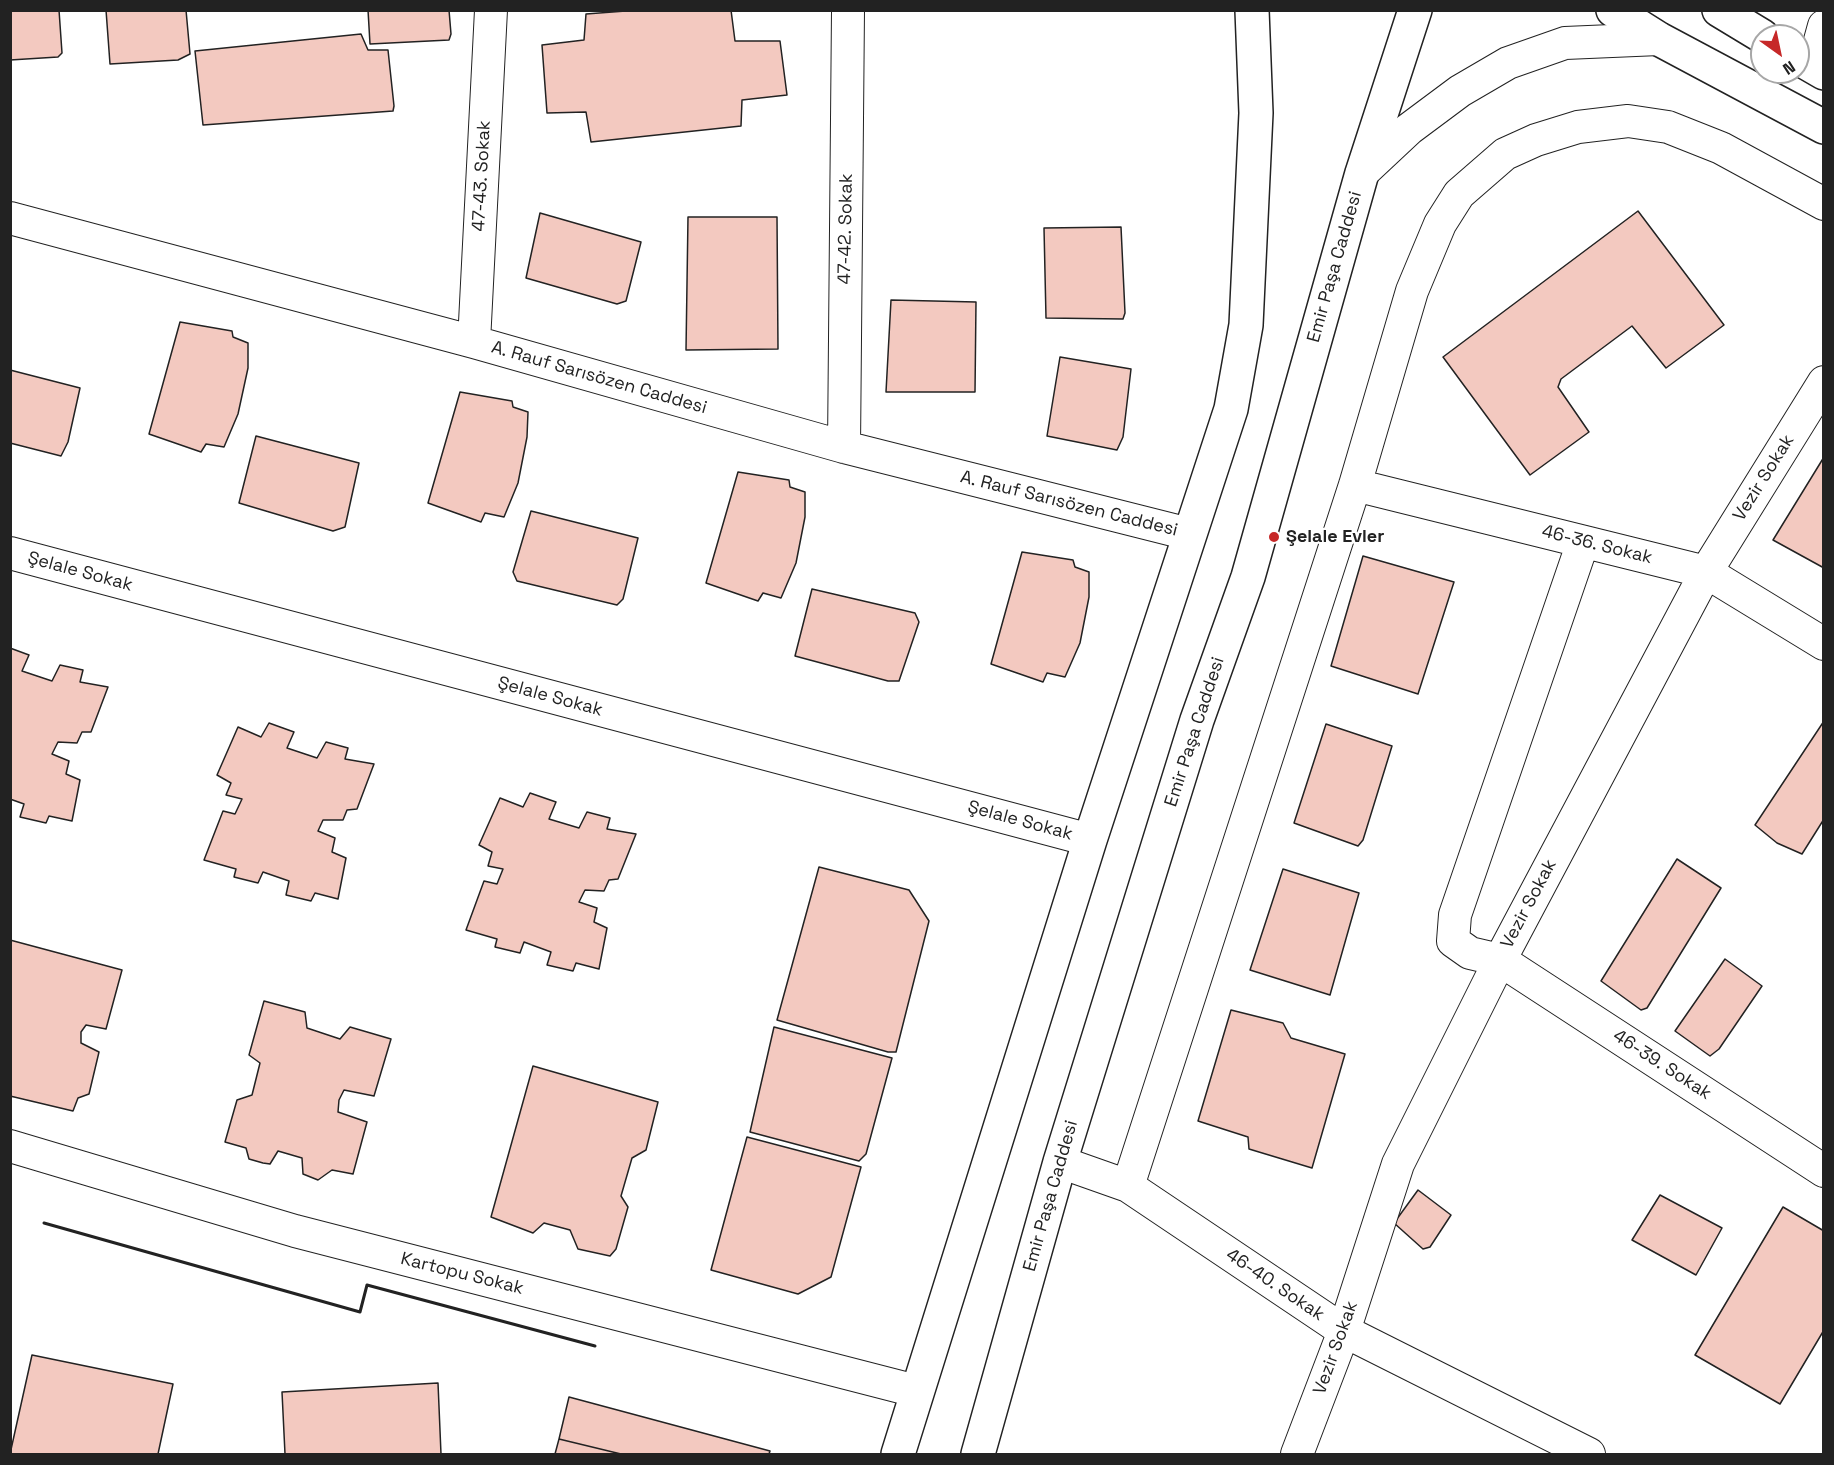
<!DOCTYPE html>
<meta charset="utf-8">
<style>
body{margin:0}
#map{position:relative;width:1834px;height:1465px;overflow:hidden;background:#fff;font-family:"Space Grotesk",sans-serif}
canvas{display:block}
.frame{position:absolute;inset:0;border:12px solid #222;pointer-events:none}
.north{position:absolute;left:1750px;top:24px;width:60px;height:60px;box-sizing:border-box;background:#fff;border:2px solid #a7a7a7;border-radius:50%;rotate:147deg;font-size:16px;font-weight:700;line-height:24px;text-align:center;color:#222}
.north::after{content:'';display:block;margin:auto;width:21px;height:27px;background:#c62828;clip-path:polygon(50% 0,100% 100%,50% 72%,0 100%)}
</style>
<div id="map">
<canvas width="1834" height="1465"></canvas>
<div class="frame"></div>
<div class="north">N</div>
</div>
<script>
const ctx = document.querySelector('canvas').getContext('2d');
ctx.lineJoin = 'round';
function paint(path, color) { ctx.fillStyle = color; ctx.fill(path, 'evenodd'); }
function strokePath(path, color, width, dash) { ctx.strokeStyle = color; ctx.lineWidth = width; ctx.lineCap = dash ? 'butt' : 'round'; ctx.setLineDash(dash || []); ctx.stroke(path); }
function label(font, color, halo, rows, align = 'center') {
  ctx.font = font + ' "Space Grotesk",sans-serif'; ctx.lineWidth = 4.5; ctx.setLineDash([]); ctx.textBaseline = 'middle'; ctx.strokeStyle = halo; ctx.fillStyle = color; for (const [text, x, y, turn = 0] of rows) {
    ctx.save(); ctx.translate(x, y); ctx.rotate((+turn || 0) * Math.PI / 180); ctx.textAlign = isNaN(turn) ? turn : align; if (halo) ctx.strokeText(text, 0, 0); ctx.fillText(text, 0, 0); ctx.restore();
  }
}
const building = new Path2D(`
 M10,10H59L62,53L58,57L10,60Z
 M106,10H186L190,54L178,60L110,64Z
 M368,10H449L451,34L449,40L370,44Z
 M639,10H731L735,41H780L787,95L742,100L741,126L591,142L586,112L547,113L542,45L584,40L586,14Z
 M361,34L368,50H388L394,106L393,111L203,125L195,51Z
 M1638,211L1724,325L1666,368L1632,326L1561,379L1558,387L1589,432L1530,475L1443,357Z
 M540,213L641,242L626,301L617,304L526,278Z
 M688,217H777L778,349L686,350Z
 M1121,227L1125,313L1123,319L1046,318L1044,228Z
 M891,300L976,302L975,392H886Z
 M180,322L232,331L233,337L248,343V368L238,414L224,447L206,444L201,452L149,434Z
 M1060,357L1131,369L1123,437L1117,450L1047,436Z
 M10,370L80,388L68,442L61,456L10,443Z
 M460,392L512,401L513,407L528,412L527,437L518,483L504,517L485,513L481,522L428,503Z
 M256,436L359,463L345,527L333,531L239,503Z
 M1824,457V568L1773,540Z
 M738,472L789,480L790,487L805,492V517L796,563L781,598L763,593L758,601L706,583Z
 M531,511L638,538L623,599L617,605L517,581L513,572Z
 M1022,552L1073,560L1075,567L1089,572V597L1080,643L1065,677L1047,673L1043,682L991,664Z
 M1363,556L1454,582L1418,694L1331,666Z
 M812,589L915,613L919,622L899,681H888L795,656Z
 M10,648L29,655L22,671L52,681L60,665L83,670L80,682L108,687L91,732H82L77,743L58,742L52,754L69,761L66,774L80,780L72,821L49,816L46,823L20,817L24,804L10,799Z
 M1824,721V819L1802,854L1777,843L1755,825Z
 M269,723L294,732L287,748L317,758L326,742L348,748L345,759L374,764L357,809L347,810L343,820H323L318,831L335,838L332,852L346,858L338,899L315,893L311,901L286,895L289,881L263,872L258,883L234,877L236,869L204,860L223,811L235,814L242,799L226,795L231,783L217,775L238,727L261,737Z
 M1326,724L1392,746L1363,840L1358,846L1294,823Z
 M530,793L556,802L549,819L579,828L587,812L610,818L607,829L636,834L618,879L609,880L604,891L585,890L579,902L597,908L594,922L607,928L599,969L576,963L573,971L547,965L551,952L524,942L520,953L495,947L497,939L466,930L484,881L497,884L503,869L488,866L492,852L479,845L500,798L523,807Z
 M1677,859L1721,888L1647,1008L1641,1010L1601,981Z
 M819,867L909,890L929,921L896,1052H888L777,1020Z
 M1283,869L1359,893L1330,995L1250,970Z
 M10,940L122,970L106,1029L86,1025L81,1032V1043L99,1052L89,1094L78,1098L73,1111L10,1096Z
 M1725,959L1762,986L1719,1049L1710,1056L1675,1031Z
 M264,1001L305,1012L307,1028L340,1039L350,1027L391,1039L374,1096L344,1090L339,1100L338,1112L367,1122L353,1174L332,1170L318,1180L303,1174L302,1158L278,1151L270,1164L263,1163L249,1159L246,1148L225,1142L237,1100L252,1095L260,1063L249,1055Z
 M1231,1010L1283,1023L1291,1038L1345,1054L1312,1168L1249,1149L1248,1137L1198,1121Z
 M774,1027L892,1058L866,1154L859,1161L750,1132Z
 M533,1066L658,1102L646,1150L632,1158L621,1196L628,1207L616,1249L610,1256L578,1249L570,1230L544,1223L533,1233L491,1217Z
 M747,1137L861,1167L831,1277L798,1294L711,1270Z
 M1418,1190L1451,1215L1430,1247L1423,1249L1394,1223Z
 M1660,1195L1722,1228L1696,1275L1632,1240Z
 M1783,1207L1824,1231V1330L1780,1404L1695,1355Z
 M32,1355L173,1384L158,1454H10Z
 M438,1383L441,1454H285L282,1392Z
 M569,1397L770,1451L769,1454H621L559,1439Z
 M559,1439L621,1454H555Z`);
paint(building, '#f3c9c0');
strokePath(building, '#222', 1.5);
const minor = new Path2D(`
 M1813,66L1824,26
 M1362,173L1409,129L1460,91L1508,63L1565,43L1659,39
 M10,218L474,342L844,447L1189,534
 M474,342L491,10
 M844,447L848,10
 M1355,485L1706,572L1824,644
 M1583,542L1455,915L1453,941L1470,953L1500,960L1824,1171
 M10,553L1090,840
 M10,1146L295,1231L916,1391
 M1060,1162L1128,1186L1344,1331L1589,1454
 M1128,1186L1355,485L1412,291L1440,224L1459,194L1505,154L1536,140L1578,127L1628,121L1668,127L1721,148L1824,204
 M1297,1454L1344,1331L1398,1164L1500,960L1706,572L1824,382`);
const tertiary = new Path2D(`
 M1613,10L1659,39L1824,127
 M1719,10L1762,36
 M1798,58L1824,73`);
const primary = new Path2D(`
 M898,1454L1090,840L1231,409L1246,325L1256,113L1252,10
 M978,1454L1060,1162L1197,720L1248,577L1362,173L1415,10`);
strokePath(minor, '#222', 34);
strokePath(tertiary, '#222', 36);
strokePath(primary, '#222', 36);
strokePath(minor, '#fff', 32);
strokePath(tertiary, '#fff', 33);
strokePath(primary, '#fff', 33);
strokePath(new Path2D(`
 M44,1223L360,1312L367,1285L595,1346`), '#222', 3);
for (const [x, y, r, color] of [
 [1274,537,6,"#c62828"]
]) { const dot = new Path2D(); dot.arc(x, y, r, 0, 2 * Math.PI); ctx.fillStyle = color; ctx.fill(dot); strokePath(dot, '#fff', 2); }
label('18px', '#222', '#fff', [
 ["47-43. Sokak",482,176,-87],
 ["47-42. Sokak",846,229,-89],
 ["Emir Paşa Caddesi",1335,267,-74],
 ["A. Rauf Sarısözen Caddesi",599,378,16],
 ["Vezir Sokak",1764,478,-58],
 ["A. Rauf Sarısözen Caddesi",1069,504,14],
 ["46-36. Sokak",1597,545,14],
 ["Şelale Sokak",80,572,15],
 ["Şelale Sokak",550,697,15],
 ["Emir Paşa Caddesi",1195,732,-72],
 ["Şelale Sokak",1020,821,15],
 ["Vezir Sokak",1529,904,-62],
 ["46-39. Sokak",1662,1065,33],
 ["Emir Paşa Caddesi",1051,1196,-74],
 ["Kartopu Sokak",462,1274,14],
 ["46-40. Sokak",1275,1285,34],
 ["Vezir Sokak",1336,1348,-70]
]);
label('bold 18px', '#222', '#fff', [
 ["Şelale Evler",1286,537]
], 'left');
</script>
